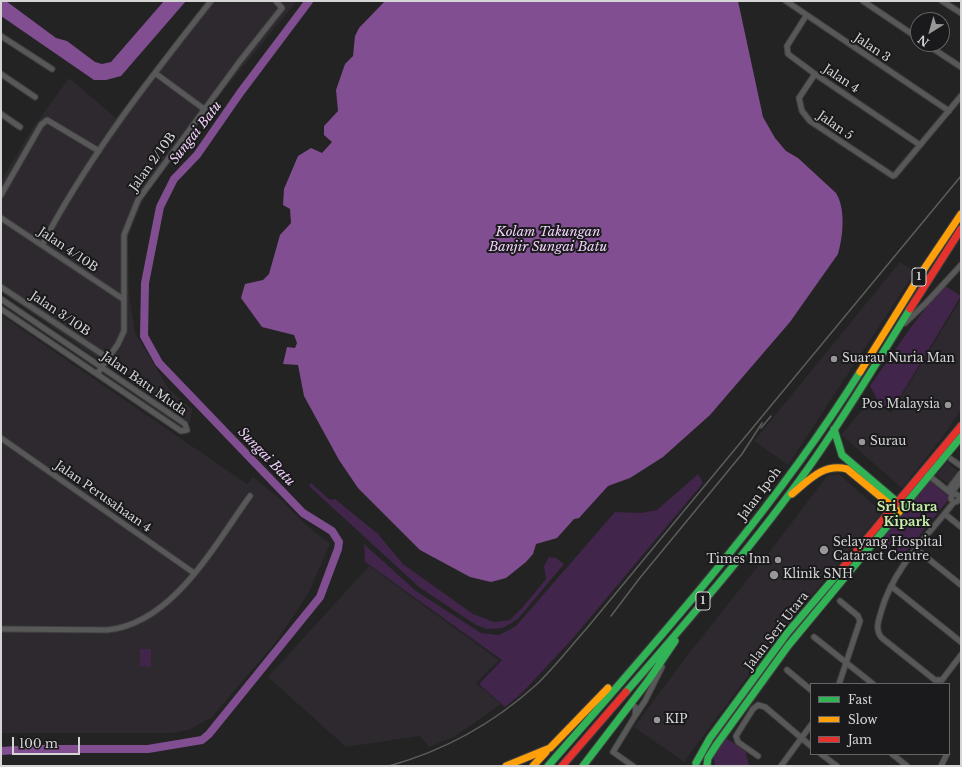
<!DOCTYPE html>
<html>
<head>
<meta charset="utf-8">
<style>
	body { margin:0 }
	#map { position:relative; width:962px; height:767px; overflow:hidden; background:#232323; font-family:"Libre Baskerville",serif }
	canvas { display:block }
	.frame { position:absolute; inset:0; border:2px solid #d6d5d6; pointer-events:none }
	.legend { position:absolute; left:810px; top:683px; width:140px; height:72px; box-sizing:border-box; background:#1a191b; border:1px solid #656466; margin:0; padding:5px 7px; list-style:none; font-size:12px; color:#d6d5d6 }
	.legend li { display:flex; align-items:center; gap:8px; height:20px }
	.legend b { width:20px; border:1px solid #656466 }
	.north { position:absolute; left:910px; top:12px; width:40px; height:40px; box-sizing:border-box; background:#1a191b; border:1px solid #656466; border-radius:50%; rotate:217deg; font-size:11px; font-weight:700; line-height:16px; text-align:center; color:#d6d5d6 }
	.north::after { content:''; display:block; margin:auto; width:14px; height:18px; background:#979797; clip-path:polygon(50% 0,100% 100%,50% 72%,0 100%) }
	.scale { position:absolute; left:12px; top:737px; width:68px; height:18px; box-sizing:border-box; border:2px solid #d6d5d6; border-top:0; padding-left:5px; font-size:12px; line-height:14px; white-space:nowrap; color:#d6d5d6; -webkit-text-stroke:3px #1a191b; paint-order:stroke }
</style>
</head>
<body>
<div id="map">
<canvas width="962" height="767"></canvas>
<div class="frame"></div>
<ul class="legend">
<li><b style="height:5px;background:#30b455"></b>Fast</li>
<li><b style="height:5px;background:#ff9f0a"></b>Slow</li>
<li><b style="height:5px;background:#e5322d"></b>Jam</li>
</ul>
<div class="north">N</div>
<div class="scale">100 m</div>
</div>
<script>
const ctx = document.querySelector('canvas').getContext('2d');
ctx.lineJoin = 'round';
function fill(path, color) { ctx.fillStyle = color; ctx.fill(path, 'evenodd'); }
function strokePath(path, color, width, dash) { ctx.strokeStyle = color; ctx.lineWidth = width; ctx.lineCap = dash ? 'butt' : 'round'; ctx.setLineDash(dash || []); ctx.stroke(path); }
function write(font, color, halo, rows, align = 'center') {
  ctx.font = font + ' "Libre Baskerville",serif'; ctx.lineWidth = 4; ctx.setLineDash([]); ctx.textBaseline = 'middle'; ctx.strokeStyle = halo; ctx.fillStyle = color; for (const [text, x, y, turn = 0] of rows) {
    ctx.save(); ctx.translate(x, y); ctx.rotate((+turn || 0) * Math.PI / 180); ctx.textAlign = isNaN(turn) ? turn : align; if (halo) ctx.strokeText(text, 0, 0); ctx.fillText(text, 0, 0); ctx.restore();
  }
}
const built = new Path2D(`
	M206,1H297L218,97L144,198L128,237L129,293L135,333L169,389L192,409L190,423L1,292V181L32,129L69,78L116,118Z
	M900,262L915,272L788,465L754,441Z
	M961,299V410L942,438L902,488L841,435L872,398L891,413Z
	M1,315L247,484L253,477L280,499L305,524L330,544L308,594L276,642L211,718L188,730L173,733H1Z
	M947,462L959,472L949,485L936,475Z
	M839,474L882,512L779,634L684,762L634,727L690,652L774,546L827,476Z
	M369,566L499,660L476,683L501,704L454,737L429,747L420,736L346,747L268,677Z`);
const green = new Path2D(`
	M944,285L961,296L898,400L891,408C879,408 875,394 870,386L911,327Z
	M698,474L703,483L574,637L522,693L505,707L479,684L502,660L365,562L364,544L416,591L481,633L499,635L516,626L615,512L641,513L657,510Z
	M928,479L950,498L900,559L878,541Z
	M311,483L330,500L335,499L378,534L403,564L473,614L494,622L510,620L522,608L546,579L544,566L549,557L556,558L564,564L518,619L503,628L487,629L476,625L419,587L309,486Z
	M140,649H151V667L140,666Z
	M725,737L746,752L749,766L715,765L713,753Z`);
const water = new Path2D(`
	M1,1H6L56,38L67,41L95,62L102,64L111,62L164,1H186L121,76L106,80H94L1,16Z
	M385,1H738L763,117L775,138L786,151L798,158L836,193C846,209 843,237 838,254L790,322L710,415L663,457L630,478L608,486L579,518L574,519L557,538L536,544L533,554L526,562L506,578L491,582L470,577L420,550L358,488L339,460L304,396L298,365L283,364L287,347L295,348L297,343L294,335L262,327L241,298L245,284L263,280L269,274L280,235L291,223L290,209L283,205L284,189L298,156L311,148L322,153L332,142L324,135V126L338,111L336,90L345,64L353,56L355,36L359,28Z`);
const river = new Path2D(`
	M1,751L33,749H148L202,740L209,734L320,597L338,549L339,542L332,531L303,513L159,363L144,336L145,283L160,207L174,179L197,155L240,93L309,1`);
const street = new Path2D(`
	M786,1L949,111
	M863,1L918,38
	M942,1L961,13
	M806,16L787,46L788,54L815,74L920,145
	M1,36L52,69
	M926,44L961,67
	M155,73L204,109
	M1,74L35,97
	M815,74L799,98L802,111L810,121L893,176L895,175L961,96
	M1,114L20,127
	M1,195L41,125L47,120L99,151
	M1,218L123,299
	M42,245C88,157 150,78 211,1
	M1,287L108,358
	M1,299L185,424L187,430L181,431L1,309
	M905,323L926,303L961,265
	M97,374L118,344L124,331V235L138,200L240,61L282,8L276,1
	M1,438L194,573
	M951,459L961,466
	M927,474L953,495
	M948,490L961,473
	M951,493L961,481
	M951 498a4 4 0 1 1 8 0a4 4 0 1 1-8 0Z
	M954,502C927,537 893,568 881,612C878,622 875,630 882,638L935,680H942L961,655
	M945,514L961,527
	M916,549L961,585
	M891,586L961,642
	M1,629L107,630C173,624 215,544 250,496
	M814,637L873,684
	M787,670L811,690
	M839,684L860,621L858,616L840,601
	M629,705H633L636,708L635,716L645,701L662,667
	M821,754L837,766
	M892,754L907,766
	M758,756L738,742L736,736L753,709L758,705L765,707L811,746
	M633,766L613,752L635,716
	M781,766L811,725
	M941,766L947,754`);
const fast = new Path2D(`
	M834,429L842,455L903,507
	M626,692C689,619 753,546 809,467C845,416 877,362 910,309
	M696,763L710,738L788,632L840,571
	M707,765L708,758L717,744L788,646L961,437
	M548,766C658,640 771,514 860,372
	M583,766L648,681L675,641`);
const slow = new Path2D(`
	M860,372L924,269L961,214
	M792,494C809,480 823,463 847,469L899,512
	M506,766L550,748L608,688
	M533,766L546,752`);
const jam = new Path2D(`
	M910,309L961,229
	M840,571L961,426
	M562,766L626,692`);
const rail = new Path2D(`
	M761,428L771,416
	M611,616L639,579L742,454L762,423
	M389,766C443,751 494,723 536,685C554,668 570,647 587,628L961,176`);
const markers = [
	[834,359,4,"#979797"],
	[948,405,4,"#979797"],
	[862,442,4,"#979797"],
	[824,550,5,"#979797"],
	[778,560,4,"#979797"],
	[774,575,5,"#979797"],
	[657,720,4,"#979797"]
];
const shields = [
	[919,277,14],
	[703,601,14]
];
const shieldNames = [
	["1",919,277],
	["1",703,601]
];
const streetNames = [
	["Jalan 3",872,48,34],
	["Jalan 4",841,79,34],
	["Jalan 5",835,126,35],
	["Jalan 2/10B",153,162,-54],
	["Jalan 4/10B",68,250,34],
	["Jalan 3/10B",60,314,34],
	["Jalan Batu Muda",144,384,35],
	["Jalan Ipoh",760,494,-53],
	["Jalan Perusahaan 4",103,497,35],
	["Jalan Seri Utara",777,631,-52]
];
const poiNames = [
	["Suarau Nuria Man",842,359],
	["Pos Malaysia",940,405,"right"],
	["Surau",870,442],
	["Selayang Hospital",833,543],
	["Cataract Centre",833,557],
	["Times Inn",770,560,"right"],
	["Klinik SNH",783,575],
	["KIP",665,720]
];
const waterNames = [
	["Sungai Batu",196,133,-52],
	["Kolam Takungan",548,232],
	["Banjir Sungai Batu",548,247],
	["Sungai Batu",266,457,46]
];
const neighbourhoodNames = [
	["Sri Utara",907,507],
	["Kipark",907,522]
];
fill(built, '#2d292f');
fill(green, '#41254a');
fill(water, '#814e91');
strokePath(river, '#814e91', 8);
strokePath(street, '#404040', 7);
strokePath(fast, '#404040', 9);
strokePath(slow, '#404040', 9);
strokePath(jam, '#404040', 9);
strokePath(street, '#585858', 5);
strokePath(fast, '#30b455', 7);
strokePath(slow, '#ff9f0a', 7);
strokePath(jam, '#e5322d', 7);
strokePath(rail, '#5d5d5d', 1.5);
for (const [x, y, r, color] of markers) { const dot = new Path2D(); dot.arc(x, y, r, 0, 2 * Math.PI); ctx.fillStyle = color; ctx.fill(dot); strokePath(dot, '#1a191b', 1.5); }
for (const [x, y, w] of shields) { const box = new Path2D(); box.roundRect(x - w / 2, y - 9, w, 18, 3); ctx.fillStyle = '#1a191b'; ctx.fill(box); strokePath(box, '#d6d5d6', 1); }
write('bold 11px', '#d6d5d6', null, shieldNames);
write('12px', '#d6d5d6', '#1a191b', streetNames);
write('12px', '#d6d5d6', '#1a191b', poiNames, 'left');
write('italic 13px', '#efd1f9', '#1a191b', waterNames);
write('bold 13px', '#c9f0ab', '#1a191b', neighbourhoodNames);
</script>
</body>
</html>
